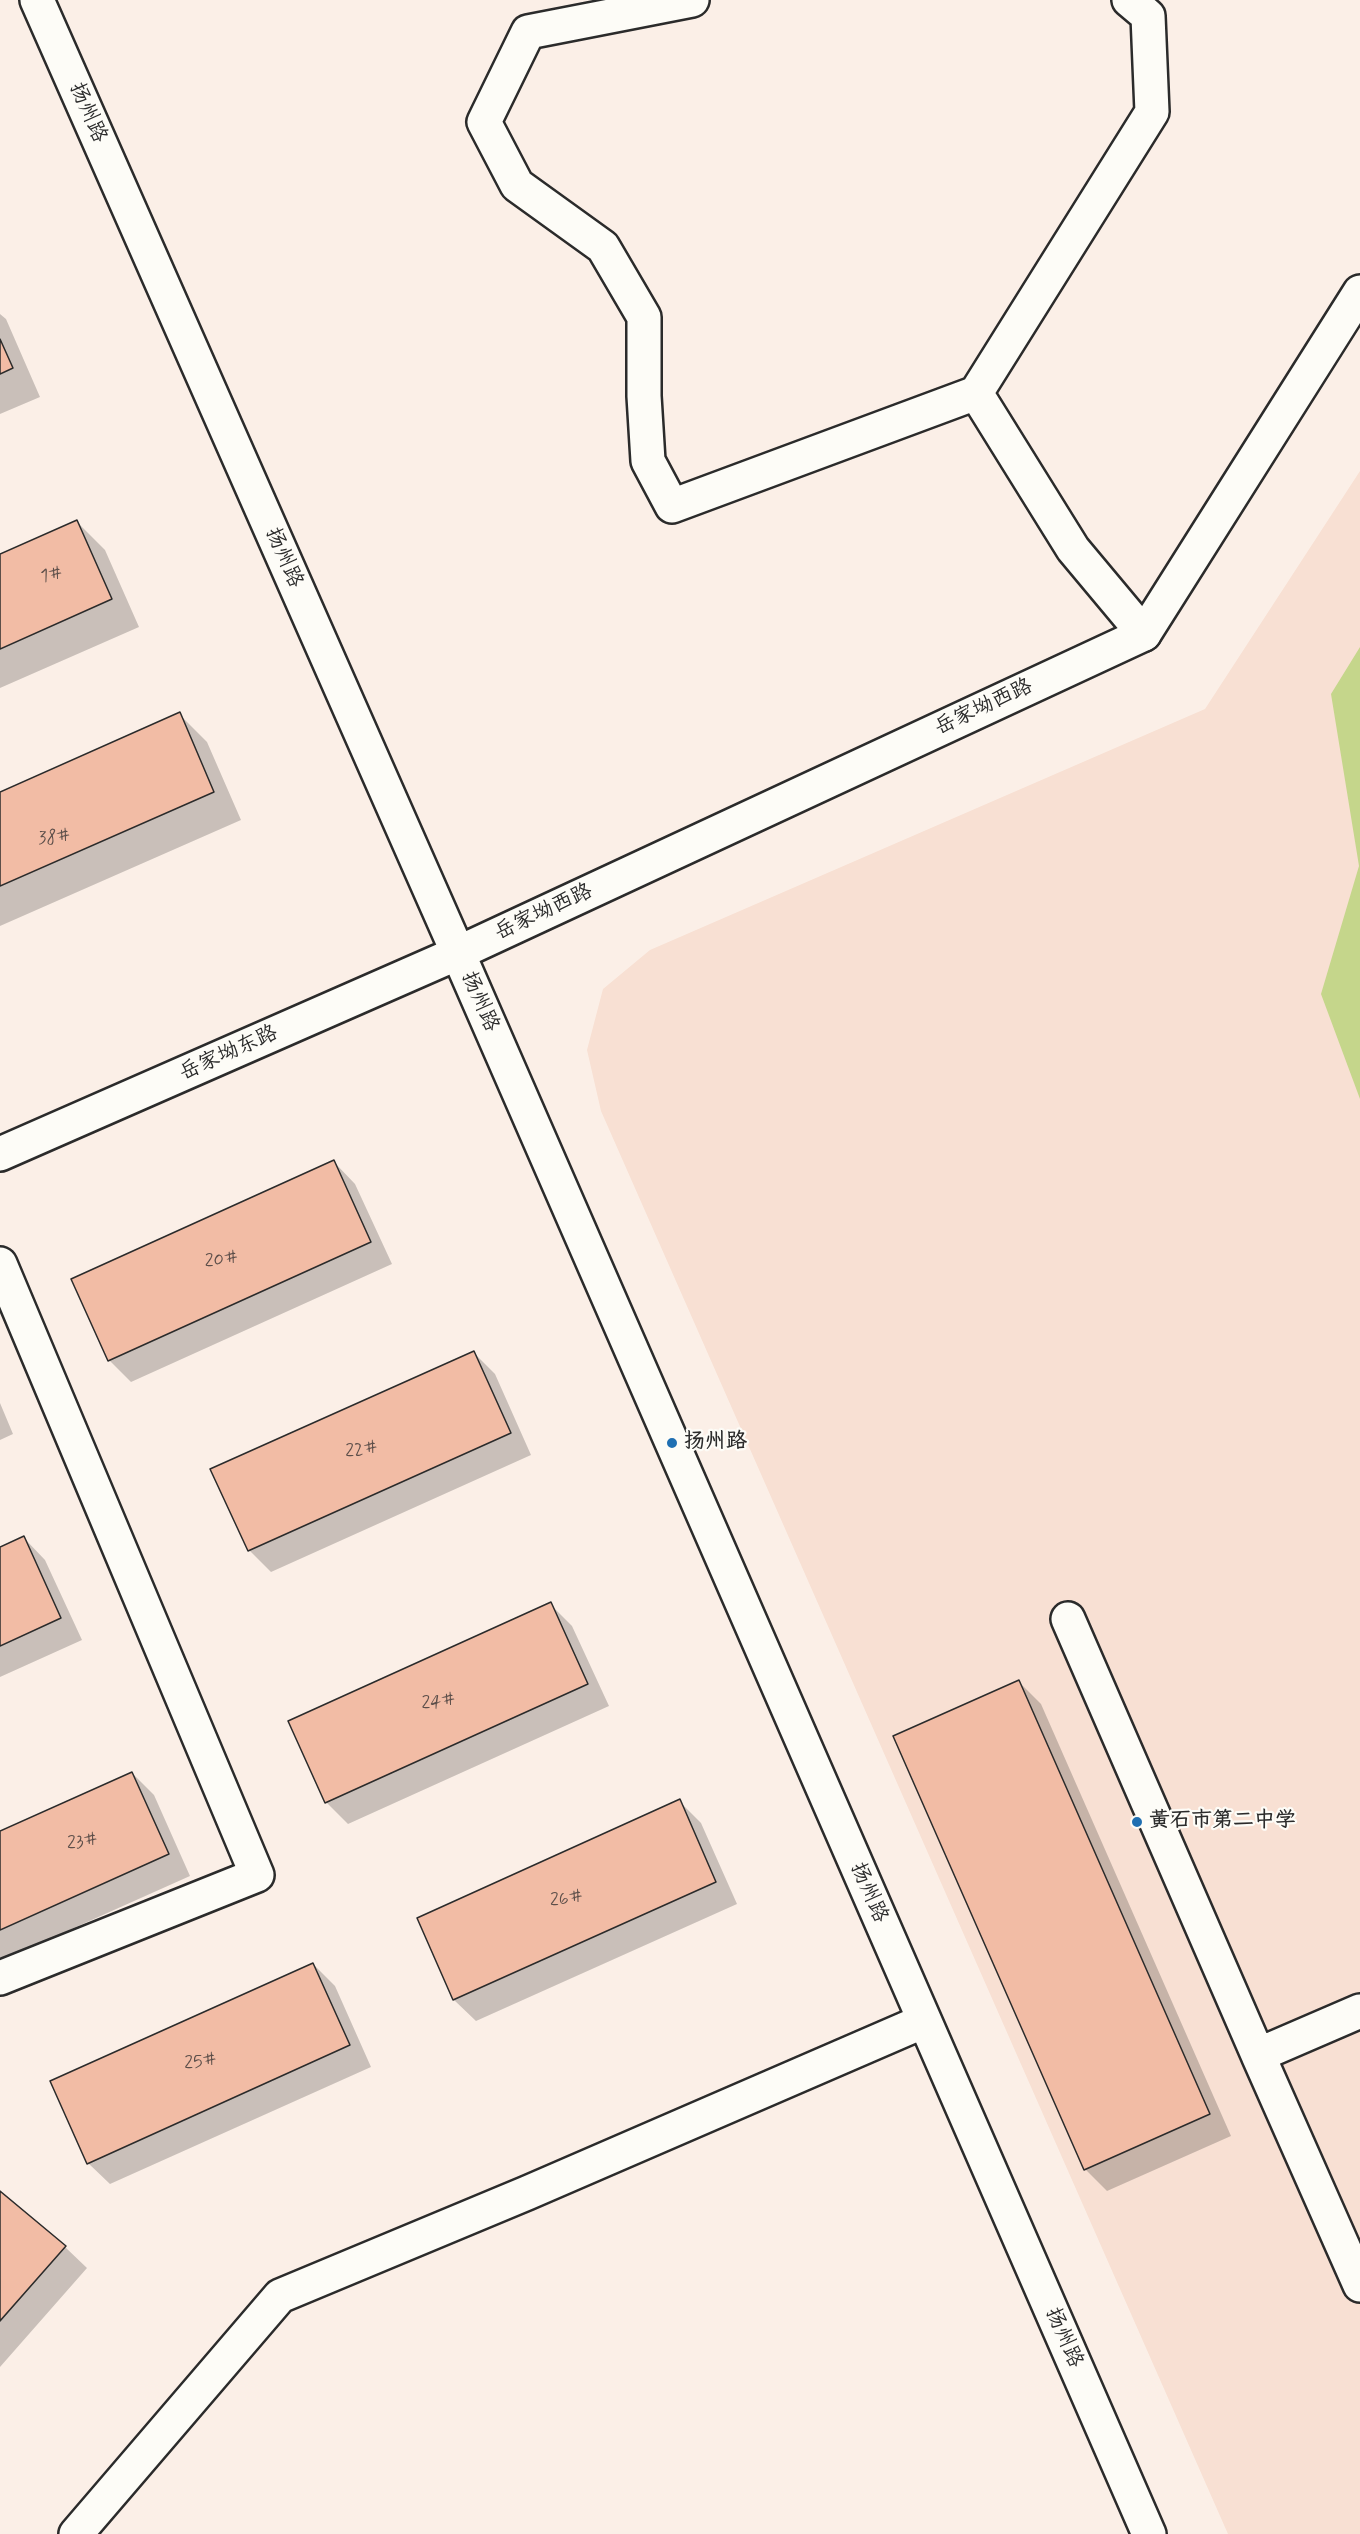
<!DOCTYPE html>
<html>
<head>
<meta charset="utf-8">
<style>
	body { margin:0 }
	canvas { display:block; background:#fbefe7 }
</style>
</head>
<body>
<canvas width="1360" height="2534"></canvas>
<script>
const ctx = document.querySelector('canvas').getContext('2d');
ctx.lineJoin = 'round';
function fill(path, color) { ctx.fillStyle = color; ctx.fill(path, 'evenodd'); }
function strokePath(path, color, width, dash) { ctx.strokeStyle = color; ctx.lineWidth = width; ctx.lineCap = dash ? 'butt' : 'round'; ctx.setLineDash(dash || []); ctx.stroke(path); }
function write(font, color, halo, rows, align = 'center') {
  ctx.font = font + ' Mynerve,"LXGW WenKai TC",sans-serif'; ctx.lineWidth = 4.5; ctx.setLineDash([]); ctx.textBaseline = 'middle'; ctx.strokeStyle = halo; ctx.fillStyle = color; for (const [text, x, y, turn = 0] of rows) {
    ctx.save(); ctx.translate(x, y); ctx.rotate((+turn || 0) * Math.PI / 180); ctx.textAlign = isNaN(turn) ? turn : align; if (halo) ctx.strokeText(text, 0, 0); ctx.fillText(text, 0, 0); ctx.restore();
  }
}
const built = new Path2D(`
	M1360,471V2534H1228L601,1111L587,1050L603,989L650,950L1205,709Z`);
const green = new Path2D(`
	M1360,647V1099L1321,994L1359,866L1331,694Z`);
const shadow = new Path2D(`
	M0,314L6,319L40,397L0,414Z
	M77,522L105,550L139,627L0,688V556Z
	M179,714L207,742L241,820L0,926V793Z
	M334,1162L355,1184L392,1264L131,1382L109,1360Z
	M473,1352L495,1374L531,1455L271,1572L249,1550Z
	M0,1403L13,1434L0,1440Z
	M24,1538L45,1560L82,1640L0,1677V1549Z
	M550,1604L572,1626L609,1706L348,1824L326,1802Z
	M1019,1682L1041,1704L1231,2136L1107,2191L1085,2169Z
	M132,1773L154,1795L190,1876L0,1961V1833Z
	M679,1801L701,1823L737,1904L476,2021L454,2000L419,1919Z
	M313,1964L335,1986L371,2067L110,2184L88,2163Z
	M0,2193L65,2247L87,2268L0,2367Z`);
const building = new Path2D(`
	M0,339L13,368L0,374Z
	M77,520L112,599L0,649V554Z
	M180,712L214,792L0,886V792Z
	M334,1160L371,1242L108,1361L71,1279Z
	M474,1351L511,1433L248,1551L210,1469Z
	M24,1536L61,1618L0,1646V1547Z
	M551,1602L588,1684L325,1803L288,1721Z
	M1019,1680L1210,2114L1084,2170L893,1736Z
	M132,1772L169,1854L0,1930V1831Z
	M680,1799L716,1882L453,2000L417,1918Z
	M313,1963L350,2045L87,2164L50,2081Z
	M0,2191L66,2246L0,2321Z`);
const street = new Path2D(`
	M692,0L528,32L484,122L517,185L603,247L644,317V396L648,461L672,506L976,393L1152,112L1148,16L1129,0
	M976,393L1073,549L1144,634
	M0,1264L257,1875L0,1978
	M1068,1619L1258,2055
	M1360,2011L1258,2055L1360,2285
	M76,2534L280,2296L527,2193L924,2021`);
const secondary = new Path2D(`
	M37,0L458,953L1149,2534
	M0,1154L458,953L1144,634L1360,292`);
const markers = [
	[672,1443,6,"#1f6fb2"],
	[1137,1822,6,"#1f6fb2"]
];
const numberNames = [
	["1#",51,577],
	["38#",54,839],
	["20#",221,1261],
	["22#",361,1451],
	["24#",438,1703],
	["23#",82,1843],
	["26#",566,1900],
	["25#",200,2063]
];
const streetNames = [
	["扬州路",87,113,66],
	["扬州路",283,558,66],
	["岳家坳西路",984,708,-25],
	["岳家坳西路",544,913,-25],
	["扬州路",479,1002,66],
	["岳家坳东路",229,1054,-24],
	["扬州路",868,1893,66],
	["扬州路",1063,2338,66]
];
const poiNames = [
	["扬州路",684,1443],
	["黄石市第二中学",1149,1822]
];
fill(built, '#f8e0d3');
fill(green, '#c5d68b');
fill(shadow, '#0003');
fill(building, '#f2bca5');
strokePath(building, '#2b2b2b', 1.5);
strokePath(street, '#2b2b2b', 38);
strokePath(secondary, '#2b2b2b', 38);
strokePath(street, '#fdfcf7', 33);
strokePath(secondary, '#fdfcf7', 33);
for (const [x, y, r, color] of markers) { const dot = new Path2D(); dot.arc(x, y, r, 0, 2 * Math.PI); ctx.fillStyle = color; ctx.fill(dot); strokePath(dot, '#fdfcf7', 2); }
write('18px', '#5d4f4a', null, numberNames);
write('21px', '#2b2b2b', '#fdfcf7', streetNames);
write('bold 21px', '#2b2b2b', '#fdfcf7', poiNames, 'left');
</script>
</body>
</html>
